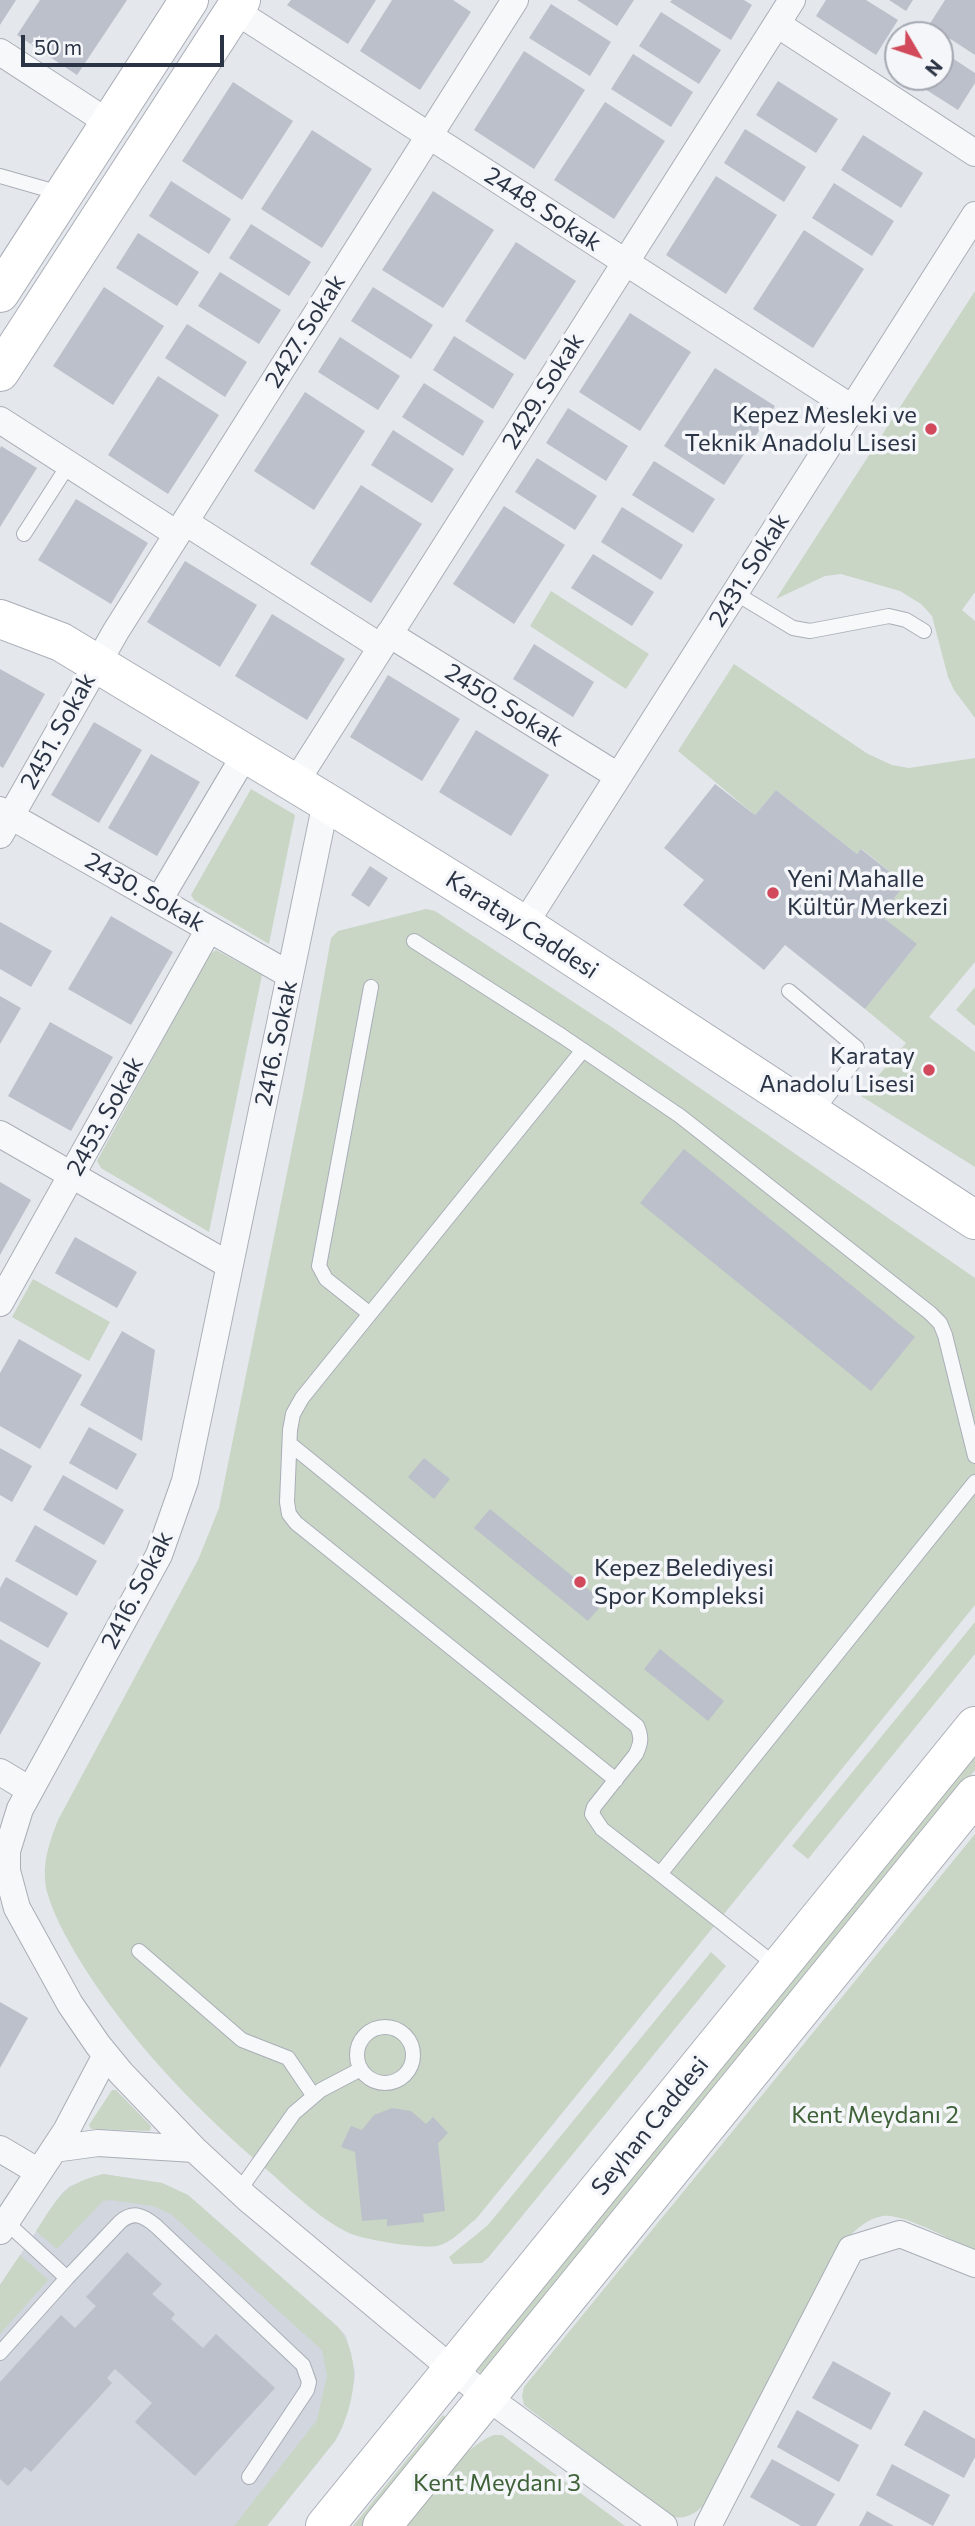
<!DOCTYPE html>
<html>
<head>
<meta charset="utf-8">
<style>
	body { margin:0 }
	#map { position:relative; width:975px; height:2526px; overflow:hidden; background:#e4e7ec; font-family:Commissioner,sans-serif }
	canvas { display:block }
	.north { position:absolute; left:884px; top:21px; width:70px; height:70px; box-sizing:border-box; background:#f4f6f9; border:2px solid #a4a8b1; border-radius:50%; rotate:129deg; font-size:19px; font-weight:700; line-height:28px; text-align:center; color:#2b3445 }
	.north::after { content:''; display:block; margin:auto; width:24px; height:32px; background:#d1495b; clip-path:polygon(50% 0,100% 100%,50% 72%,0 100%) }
	.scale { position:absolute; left:21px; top:35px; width:203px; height:32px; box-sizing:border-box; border:4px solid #2b3445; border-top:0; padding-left:9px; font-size:21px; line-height:24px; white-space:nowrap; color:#2b3445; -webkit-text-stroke:5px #f4f6f9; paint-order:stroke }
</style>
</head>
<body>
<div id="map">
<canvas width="975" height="2526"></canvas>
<div class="north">N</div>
<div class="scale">50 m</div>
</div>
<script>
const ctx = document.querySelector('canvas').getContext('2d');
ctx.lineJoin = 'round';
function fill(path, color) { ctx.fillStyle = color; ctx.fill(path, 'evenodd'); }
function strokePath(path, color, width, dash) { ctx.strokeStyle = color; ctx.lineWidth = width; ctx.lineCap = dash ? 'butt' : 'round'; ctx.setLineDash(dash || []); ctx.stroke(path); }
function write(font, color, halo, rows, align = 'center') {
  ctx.font = font + ' Commissioner,sans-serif'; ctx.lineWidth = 7; ctx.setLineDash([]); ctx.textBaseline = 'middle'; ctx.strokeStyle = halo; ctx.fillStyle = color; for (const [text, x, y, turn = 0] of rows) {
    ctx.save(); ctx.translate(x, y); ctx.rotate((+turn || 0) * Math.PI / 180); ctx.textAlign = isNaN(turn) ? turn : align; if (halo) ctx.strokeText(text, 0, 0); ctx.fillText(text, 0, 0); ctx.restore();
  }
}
const built = new Path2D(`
	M103,2174L162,2183L188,2195L338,2327L346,2336L355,2372L354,2383L342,2428L335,2441L267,2526H0V2285L62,2193L70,2186Z`);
const green = new Path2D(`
	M975,291V592L962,610L975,621V718L954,690L948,677L932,616L921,604L900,591L841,574L825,576L776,599Z
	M551,591L649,654L626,689L530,626Z
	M734,664L868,754L892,765L909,768L975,758V962L929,1017L975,1052V1167L861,1096L906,1043L865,1009L916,945L881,916L905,884L862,849L857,854L776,790L755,815L678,751Z
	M251,789L295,815L269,944L194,900L191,895Z
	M426,909L435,911L613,1028L975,1278V1605L476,2219C464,2228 452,2243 437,2246C422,2249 364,2240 349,2233C323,2221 294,2194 273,2175C202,2115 138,2050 87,1972C72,1948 55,1920 47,1892C41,1866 49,1843 58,1820L198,1560L219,1508L303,1094L331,938L338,931Z
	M216,950L262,975L209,1232L101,1168L97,1161L209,955Z
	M975,987V1026L956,1010Z
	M33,1279L110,1322L89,1361L12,1317Z
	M975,1622V1654L808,1859L792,1846Z
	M975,1756V1770L484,2375L477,2370Z
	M975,1834V2251C954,2242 904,2213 883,2216C868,2218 857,2229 846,2239L703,2506C692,2516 683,2520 669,2516L524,2405L522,2396L524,2387Z
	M711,1952L726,1966L488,2258L482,2263L453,2264L449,2257L488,2225Z
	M112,2090H116L151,2126L150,2131L91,2129L89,2125Z
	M103,2174L162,2183L188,2195L338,2327C364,2359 354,2409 335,2441L267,2526H234L317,2420L327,2376L322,2350L171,2214L153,2206L111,2200L103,2201L57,2249L36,2231C58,2198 62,2184 103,2174Z
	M20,2255L48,2280L0,2334V2285Z
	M443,2415L449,2420L364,2526H353Z
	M494,2435H502L625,2526H407C429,2499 462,2446 494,2435Z`);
const building = new Path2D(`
	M0,0H16L0,25Z
	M40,0H127L77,75L17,35Z
	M291,0H376L348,44L287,5Z
	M392,0H453L471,12L420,90L360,51Z
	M577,0H634L617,26Z
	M672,0H744L752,5L731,40L670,2Z
	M826,0H866L898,20L876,55L816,16Z
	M889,0H913L906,11Z
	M945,0H975V55L929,25Z
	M551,4L611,42L590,76L529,38Z
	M661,12L721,50L699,84L639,46Z
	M940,50L975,73V83L958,110L906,77H940Z
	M524,51L585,90L534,169L474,130Z
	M633,54L693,92L671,127L611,89Z
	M778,81L838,119L816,153L756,115Z
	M233,82L293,121L242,200L182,161Z
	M605,102L665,141L614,219L554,180Z
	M745,129L806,167L784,202L724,163Z
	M312,130L372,169L322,248L261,209Z
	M863,135L923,173L901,208L841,170Z
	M716,176L777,215L726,294L666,255Z
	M171,181L231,219L209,254L149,216Z
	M834,183L894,221L872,256L812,218Z
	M433,191L494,230L443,308L382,270Z
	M251,224L311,262L289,296L229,258Z
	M804,230L864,269L813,348L753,309Z
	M138,233L199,272L177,306L116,268Z
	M516,242L576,281L525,360L465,321Z
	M220,272L281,310L259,344L198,306Z
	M104,287L164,326L113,405L53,366Z
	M373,287L433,325L411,359L351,321Z
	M630,313L691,352L640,431L579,392Z
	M187,324L247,362L225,397L165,358Z
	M454,336L514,374L493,409L433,370Z
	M340,337L400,376L378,410L318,372Z
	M715,368L775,406L724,485L664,446Z
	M158,376L219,415L168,494L108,455Z
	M424,383L484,421L463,456L402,417Z
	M305,392L365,431L314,510L254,471Z
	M568,408L628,446L606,481L546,443Z
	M393,430L454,469L432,503L371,465Z
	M1,446L37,468L0,527V449Z
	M537,458L597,496L575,530L515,492Z
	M654,461L715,499L693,533L632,495Z
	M361,485L422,524L371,603L310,564Z
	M76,499L148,543L111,604L38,560Z
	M504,506L565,545L514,624L453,584Z
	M622,507L683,545L661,580L601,542Z
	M593,554L654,592L632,626L571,588Z
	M185,561L257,605L220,667L147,622Z
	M272,614L345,659L307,720L235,676Z
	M534,644L594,682L573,717L513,679Z
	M0,669L45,694L3,768L0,766Z
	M388,675L460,719L422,781L350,737Z
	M94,722L142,750L99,823L51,795Z
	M476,730L549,775L511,836L439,792Z
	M151,754L200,782L157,856L108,828Z
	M715,784L755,815L776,790L857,854L861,849L905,884L881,916L917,944L865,1009L785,945L764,970L683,905L704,880L664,848Z
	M370,866L388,878L369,907L351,895Z
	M111,916L173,952L131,1025L68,989Z
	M0,922L52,951L31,987L0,969Z
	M0,996L21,1008L0,1044Z
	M50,1022L113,1057L71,1131L8,1096Z
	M684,1149L915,1337L871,1391L640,1203Z
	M0,1182L31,1200L0,1255Z
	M75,1237L137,1272L117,1308L55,1273Z
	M122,1331L155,1350L142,1441L80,1405Z
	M19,1339L82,1375L40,1449L0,1426V1373Z
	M89,1427L137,1454L117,1490L69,1463Z
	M0,1448L32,1466L12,1502L0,1495Z
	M424,1458L450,1479L434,1499L408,1477Z
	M63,1475L124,1510L104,1545L43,1510Z
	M490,1509L604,1602L588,1621L474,1528Z
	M35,1525L97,1561L77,1596L15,1561Z
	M6,1577L68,1613L48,1648L0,1621V1588Z
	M0,1639L41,1663L0,1735Z
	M660,1649L724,1701L708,1721L644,1669Z
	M0,2002L28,2018L0,2068Z
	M392,2108L411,2111L426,2124L433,2117L448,2133L438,2143L445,2211L423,2214L424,2222L387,2226V2219L362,2221L355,2152L341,2147L351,2126L362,2130L374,2115Z
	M127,2252L162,2284L152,2294L175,2314L171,2319L203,2348L216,2334L275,2388L195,2476L135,2422L152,2403L115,2369L107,2378L112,2383L31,2472L25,2467L8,2486L0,2479V2382L61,2315L75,2328L96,2306L86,2297Z
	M833,2361L891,2393L871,2430L812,2398Z
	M797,2410L859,2445L839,2482L777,2447Z
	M924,2410L975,2439V2457L964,2478L904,2445Z
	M772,2459L835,2494L816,2526H801L750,2497Z
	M892,2464L950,2495L933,2526L876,2495Z
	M867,2511L894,2526H859Z`);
const lane = new Path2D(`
	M0,176L63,194
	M24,534L69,464
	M735,593L793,628L810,631L889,616L906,620L924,631
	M414,941L562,1036L680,1116L930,1313L940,1323L945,1335L975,1456
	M789,991L857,1048V1058L814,1114
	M583,1050L302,1398L293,1414L290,1430L287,1502L289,1514L296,1523L616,1780
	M370,1314L326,1279L319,1266L371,987
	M290,1444L637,1726C642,1737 641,1743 636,1754L594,1807L592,1814L602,1829L660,1874
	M139,1951L242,2040L288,2058L313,2095
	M778,1967L660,1874L975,1482
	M357 2055a28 28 0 1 1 56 0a28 28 0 1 1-56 0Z
	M239,2191L294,2113L321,2090L361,2069
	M67,2278L120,2222C134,2210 144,2216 156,2226L303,2365L309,2382L307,2390L249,2477
	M0,2353L67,2278L6,2222`);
const street = new Path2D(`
	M234,10L852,408
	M777,24L975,153
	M0,52L109,123
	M0,420L177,534
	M185,522L381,647
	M389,634L618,776
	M295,783L792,0
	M326,802L185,1481L159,1555L20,1809L7,1851V1871L17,1908L70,2004L98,2045L121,2073L194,2149L248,2199L452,2369L487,2397L664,2526
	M0,810L290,975
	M0,835L116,631L515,0
	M159,900L246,753
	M524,925L975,215
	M0,1134L229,1265
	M0,1303L209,929
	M0,1772L30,1790
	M0,2149L39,2172
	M54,2149L98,2143L194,2149
	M0,2231L66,2131L106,2055
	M708,2526L851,2249L900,2234L975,2264`);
const secondary = new Path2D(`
	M0,293L189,0
	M0,372L241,0
	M0,619L61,642L326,802L524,925L975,1220
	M325,2526L975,1726
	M382,2526L975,1795`);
const markers = [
	[931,429,7,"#d1495b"],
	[773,893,7,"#d1495b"],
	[929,1070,7,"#d1495b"],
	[580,1582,7,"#d1495b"]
];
const streetNames = [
	["2448. Sokak",543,209,33],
	["2427. Sokak",305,331,-58],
	["2429. Sokak",543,391,-58],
	["2431. Sokak",749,570,-58],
	["2450. Sokak",504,705,32],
	["2451. Sokak",58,731,-61],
	["2430. Sokak",145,892,30],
	["Karatay Caddesi",522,925,33],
	["2416. Sokak",276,1043,-78],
	["2453. Sokak",105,1116,-61],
	["2416. Sokak",137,1590,-63],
	["Seyhan Caddesi",650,2126,-51]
];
const poiNames = [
	["Kepez Mesleki ve",917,415],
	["Teknik Anadolu Lisesi",917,443],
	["Yeni Mahalle",787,879,"left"],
	["Kültür Merkezi",787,907,"left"],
	["Karatay",915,1056],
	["Anadolu Lisesi",915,1084],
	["Kepez Belediyesi",594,1568,"left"],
	["Spor Kompleksi",594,1596,"left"]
];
const parkNames = [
	["Kent Meydanı 2",875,2115],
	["Kent Meydanı 3",497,2483]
];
fill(built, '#d2d6de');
fill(green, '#c9d6c5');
fill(building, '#bbc0ca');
strokePath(lane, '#a9aeb7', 16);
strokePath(street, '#a9aeb7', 28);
strokePath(secondary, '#a9aeb7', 40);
strokePath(lane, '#f7f8fa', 14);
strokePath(street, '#f7f8fa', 26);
strokePath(secondary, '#fff', 38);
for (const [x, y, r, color] of markers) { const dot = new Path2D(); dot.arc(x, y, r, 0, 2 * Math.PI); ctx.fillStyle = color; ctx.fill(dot); strokePath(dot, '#f4f6f9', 2.5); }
write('24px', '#2b3445', '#f4f6f9', streetNames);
write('24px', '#2b3445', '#f4f6f9', poiNames, 'right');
write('24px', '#3f6138', '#f4f6f9', parkNames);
</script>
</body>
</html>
